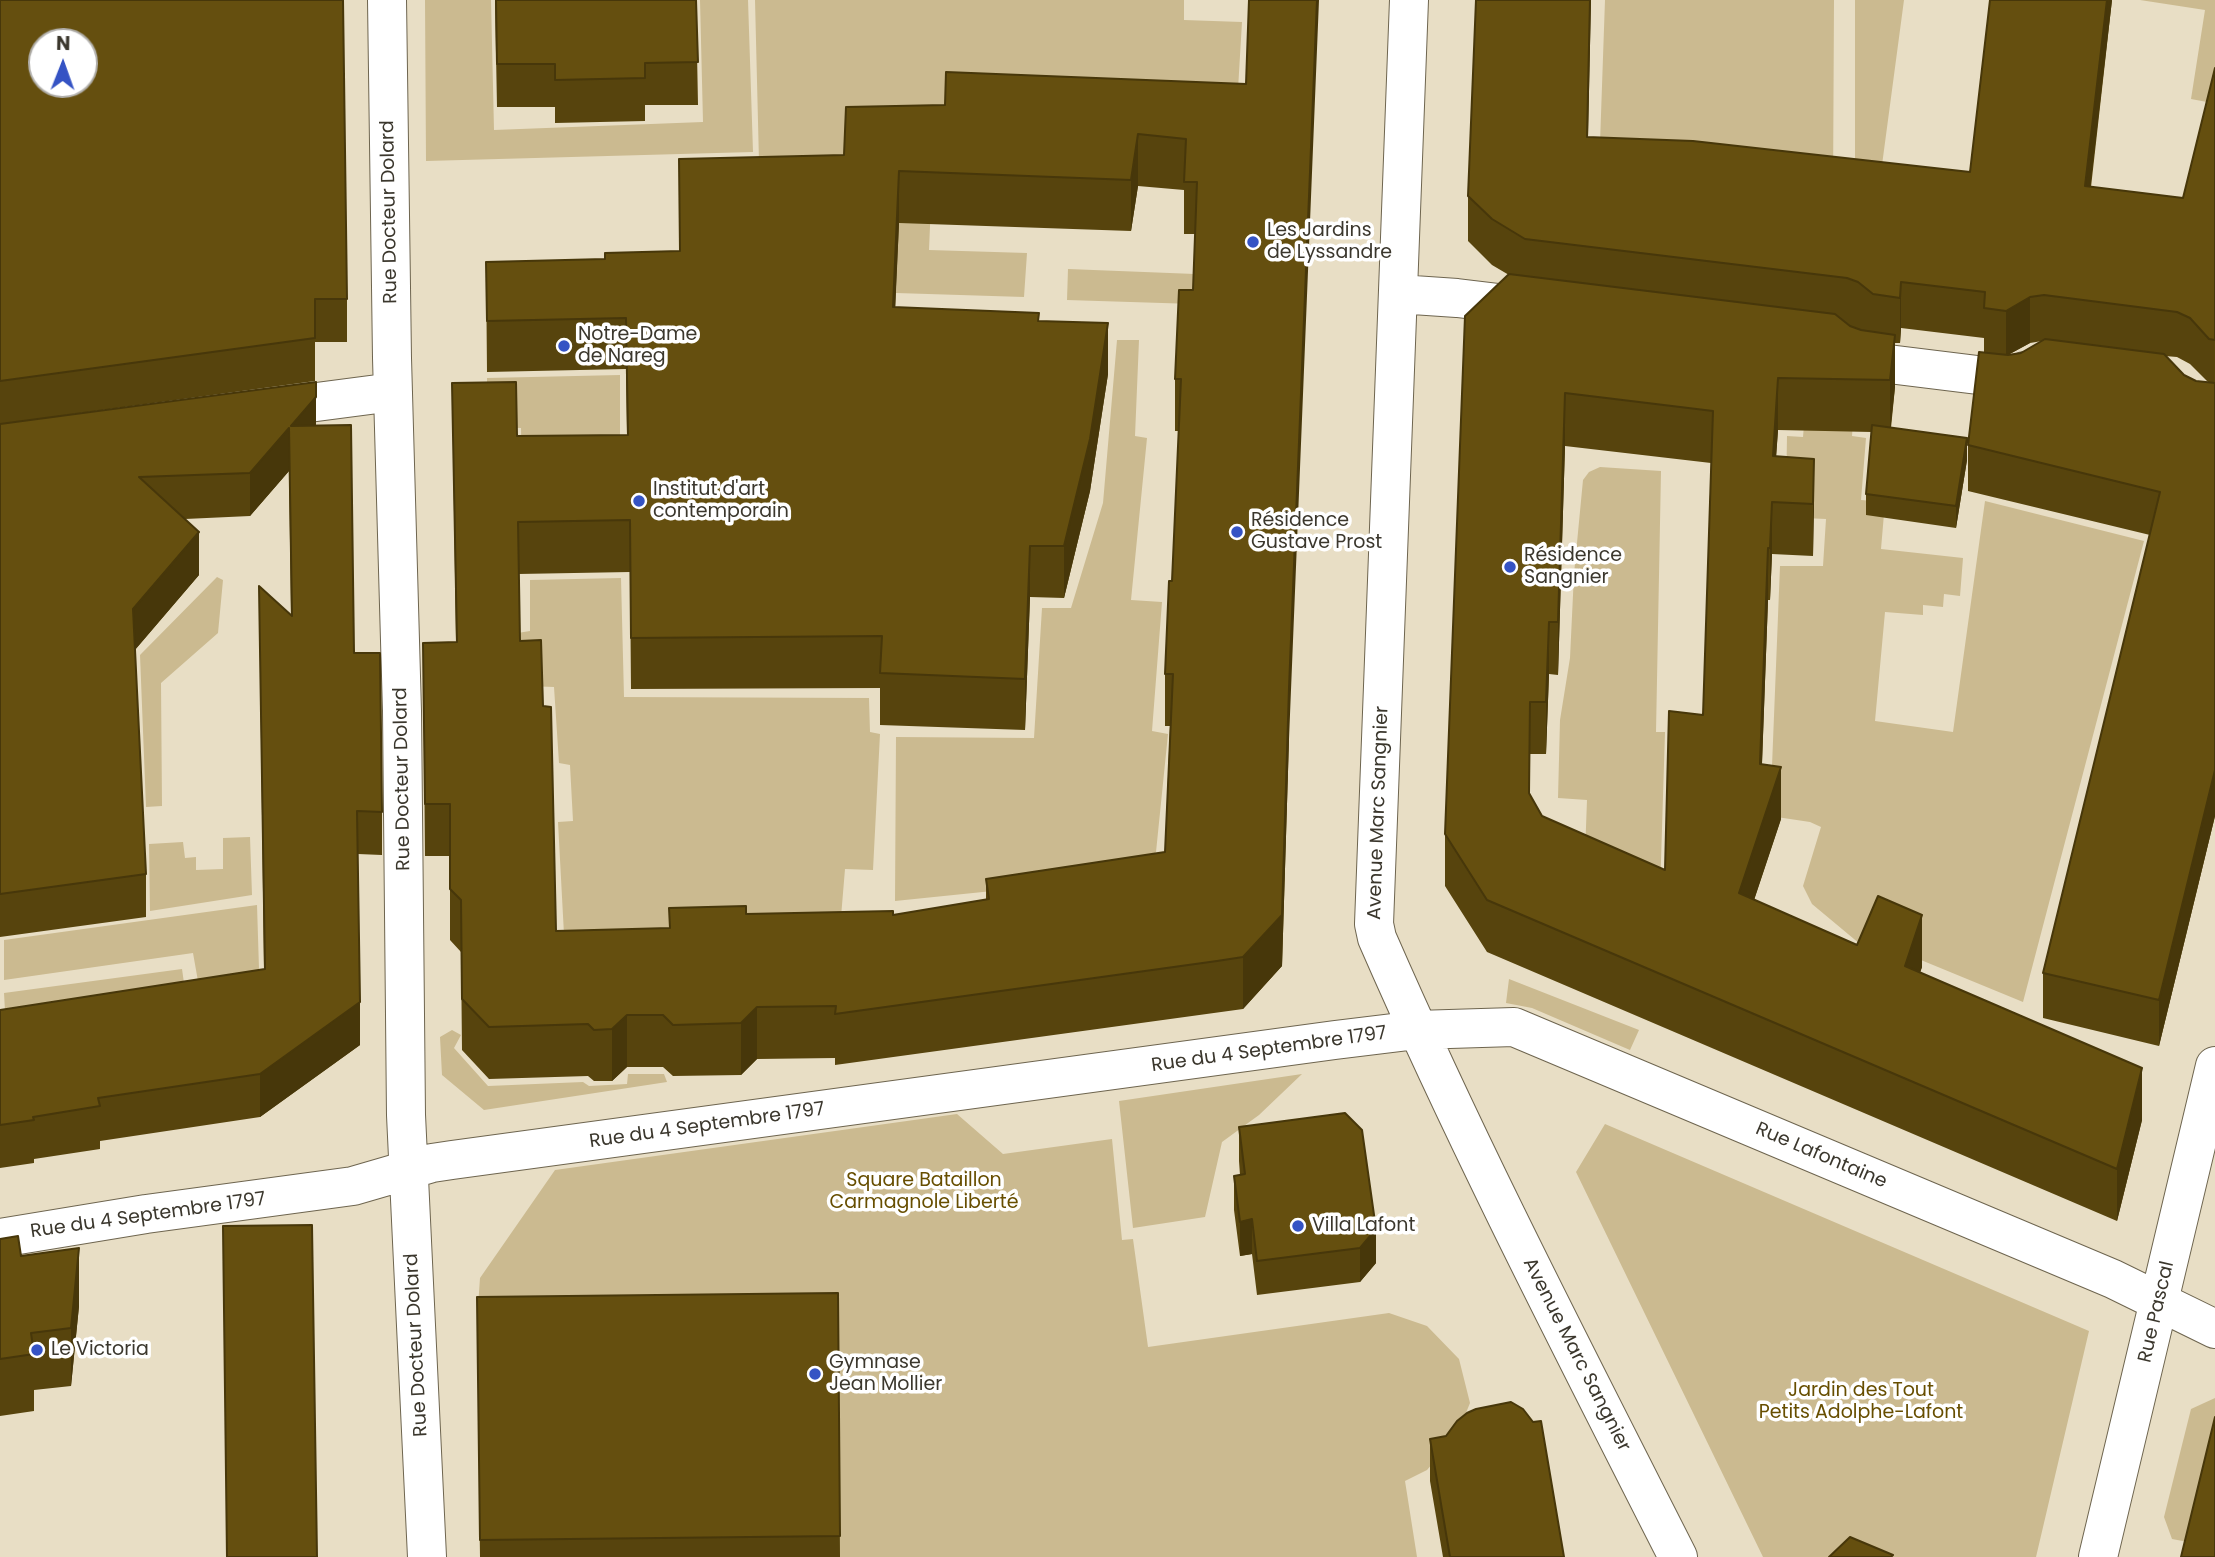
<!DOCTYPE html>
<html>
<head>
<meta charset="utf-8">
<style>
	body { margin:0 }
	#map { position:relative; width:2215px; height:1557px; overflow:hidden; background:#e8dec5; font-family:Poppins,sans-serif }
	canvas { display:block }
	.north { position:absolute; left:28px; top:28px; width:70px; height:70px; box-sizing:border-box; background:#fff; border:2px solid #b1afab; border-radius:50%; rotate:1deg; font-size:19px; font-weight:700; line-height:28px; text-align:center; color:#3b372d }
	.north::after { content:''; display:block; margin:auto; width:24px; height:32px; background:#3553c4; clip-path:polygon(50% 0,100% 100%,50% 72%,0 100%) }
</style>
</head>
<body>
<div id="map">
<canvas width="2215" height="1557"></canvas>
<div class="north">N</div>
</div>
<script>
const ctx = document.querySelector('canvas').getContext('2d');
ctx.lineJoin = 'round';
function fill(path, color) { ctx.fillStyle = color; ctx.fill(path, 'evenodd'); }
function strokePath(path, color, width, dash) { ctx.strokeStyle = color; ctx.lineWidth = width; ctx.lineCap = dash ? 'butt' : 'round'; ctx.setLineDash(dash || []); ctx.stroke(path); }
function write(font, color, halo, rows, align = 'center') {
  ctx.font = font + ' Poppins,sans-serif'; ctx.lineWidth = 7; ctx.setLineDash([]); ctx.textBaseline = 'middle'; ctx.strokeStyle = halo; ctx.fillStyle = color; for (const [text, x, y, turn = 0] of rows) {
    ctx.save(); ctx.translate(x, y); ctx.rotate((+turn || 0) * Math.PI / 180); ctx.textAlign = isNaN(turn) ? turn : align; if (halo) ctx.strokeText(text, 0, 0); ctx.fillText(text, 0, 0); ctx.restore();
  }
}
const green = new Path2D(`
	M425,0H491L494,130L703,122L700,0H748L753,152L426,161Z
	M755,0H1184V20L1242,22L1236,123L933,155L929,250L1027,253L1024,297L896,293L901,158L759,162Z
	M1605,0H1834L1833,193L1599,172Z
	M1855,0H1904L1882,165L1855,162Z
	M2140,0H2215V74L2207,102L2191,99L2205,10Z
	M1068,269L1195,274L1194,304L1067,300Z
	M1117,340H1139L1135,436L1147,438L1131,600L1162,602L1152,731L1168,734L1156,852L1129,877L895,901L896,737L1034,738L1042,608H1071L1103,503Z
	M620,375V480L522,483L521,428L487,427V378Z
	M1856,380L1852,436L1866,438L1861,500L1885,502L1881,549L1963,558L1960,596L1944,594L1943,607L1923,605V615L1885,612L1875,721L1953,732L1985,501L2144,541L2023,1002L1882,944H1860L1812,904L1803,886L1821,827L1810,822L1770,816L1780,566H1823L1826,519L1804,518L1786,496L1787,436L1803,437L1807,389Z
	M1600,467L1661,471L1656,732H1665L1660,893L1584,881L1587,800L1558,798L1560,720L1570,658L1574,574L1583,480L1589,472Z
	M217,577L223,580L218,633L161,683L162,806L146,807L140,655Z
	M621,578L624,697L869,698L870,732L880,734L873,870L845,869L838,953L566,972L558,822L573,821L570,765L559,763L554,687L498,685L499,636L530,631V580Z
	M250,837L252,895L150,911L149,844L183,842L185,858L196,857V870L223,869V838Z
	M257,905L260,1001L204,1015L193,953L4,980V940Z
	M182,969L189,1018L7,1047L4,993Z
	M1509,979L1639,1030L1630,1050L1532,1008L1506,1003Z
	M452,1030L461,1035L454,1048L488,1086L583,1082L589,1086L627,1084L628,1074H664L667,1082L484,1110L442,1075L440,1037Z
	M1302,1074L1259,1115L1222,1142L1205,1217L1133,1228L1119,1101Z
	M957,1114L1003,1154L1112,1139L1122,1240L1133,1239L1148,1347L1389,1313L1427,1326L1459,1359L1470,1403L1457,1435L1427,1470L1405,1481L1417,1557H480L477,1321L480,1278L555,1170Z
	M1605,1124L2089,1331L2036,1557H1763L1576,1172Z
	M2215,1398V1445L2188,1542L2172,1539L2164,1517L2191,1409Z`);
const minor = new Path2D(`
	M387,0L392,358L402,711L406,1115L427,1557
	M1409,0L1374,924L1377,938C1469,1149 1574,1352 1678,1557
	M1398,294L1457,298L1532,307
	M1848,348L1864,361L2010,379L2025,371
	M263,409L393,392
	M0,1238L146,1214L353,1186L432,1163L452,1160L1335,1040L1417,1030L1514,1027L2113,1279L2215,1329
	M2098,1557C2138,1394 2175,1230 2215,1066`);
const wall = new Path2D(`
	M0,0L347,299V342H315V381L0,424Z
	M495,0H696L698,105H645V121L555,123V107H497Z
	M2112,0L2091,187L2183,198L2215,68V816L2159,1046L2043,1018V973L2150,535L1968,491V445L1984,352V338L1901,328L1900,343H1895V387L1891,428L1967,460L1956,528L1866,515V494L1872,432L1778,430L1776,456L1814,459L1813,556L1772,554L1770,600H1768L1762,764L1781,819L1754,900L1857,945L1922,967L1920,972L2142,1120L2117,1221L1487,952L1445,886V834L1509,275L1492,265L1468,241V196L1588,137L1970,172ZM2042,341L2021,353L2008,355L2030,343ZM2165,356L2177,357L2190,364L2208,382L2196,381L2184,375ZM1565,446L1711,463L1703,715L1665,870L1542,816L1530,795V754H1546L1549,674L1558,675Z
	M1246,84L1289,739L1282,966L1243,1009L835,1065V1058L757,1059L741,1075L673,1076L663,1067H627L612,1081H594L588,1076L489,1079L462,1050L461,952L450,940V856H425L423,643L456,642L452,383L517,436L627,435L626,369L487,372L486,262L605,259L679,251V159L844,155L945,105ZM1138,186L1184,190V234H1195L1193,290L1175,379V431H1179L1172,581L1165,674V726H1170L1165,852L986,879V900L893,915L746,914L669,928L556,931L543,706L520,641L518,574L630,572L631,689L880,688V725L1025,730L1030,597L1064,598L1090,491L1108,374L1039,321L895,308L899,223L1131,231Z
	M0,424L316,426L382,812V855L358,854L360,1045L260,1117L100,1141V1149L34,1159V1163L0,1168V1010L264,969L259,586L291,615L289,471L250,516L185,519L199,575L135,650L146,874V917L0,937Z
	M1239,1127L1376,1263L1360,1282L1257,1295L1252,1254L1240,1256L1234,1210V1176L1240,1175L1239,1161Z
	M223,1226L317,1557H227Z
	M0,1239L79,1306L71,1386L34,1390V1411L0,1416Z
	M838,1293L840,1557H480L477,1297Z
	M1430,1439L1564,1557H1443L1430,1481Z`);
const shadedWall = new Path2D(`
	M1317,0H1319L1289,739L1282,966L1243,1009V957L1289,688Z
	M1590,0H1591L1587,183V137Z
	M2107,0H2112L2085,232V186Z
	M1138,134V186L1131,231V180Z
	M899,171V223L893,359V307Z
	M1901,282V328L1900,343V298Z
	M2030,297V343L2006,356V311Z
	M1108,323V374L1090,491L1064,598V546Z
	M1895,335V387L1890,432V380Z
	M1778,378V430L1773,502V456Z
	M1565,393V446L1558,675V622Z
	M316,397V440L291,426Z
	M289,428V471L250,516V473Z
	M1967,438V460L1956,528V506Z
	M1814,459V511L1813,556V504Z
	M1772,502V554L1770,600V548Z
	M199,532V575L133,652V609Z
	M1030,546V597L1025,730V679Z
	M1768,548V600L1760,816V764Z
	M1549,622V674L1546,754V702Z
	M1530,702V754L1529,846V793Z
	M1781,767V819L1739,945V893Z
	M2215,770V816L2159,1046V1000Z
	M1922,915V967L1905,1018V966Z
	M360,1002V1045L260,1117V1074Z
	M757,1007V1059L741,1075V1023Z
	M627,1015V1067L612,1081V1029Z
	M2142,1068V1120L2117,1221V1169Z
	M1252,1219V1254L1240,1256V1222Z
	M1376,1229V1263L1360,1282V1248Z
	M79,1248V1306L71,1386V1328Z`);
const building = new Path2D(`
	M0,0H343L347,299H315V338L0,381ZM42,42H84V84H42Z
	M496,0H696L698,62L645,63V78L555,80V64H497Z
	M1249,0H1317L1289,688L1282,915L1243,957L1217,961L835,1014L836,1006L757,1007L741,1023L673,1025L663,1015H627L612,1029L594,1030L588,1024L489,1027L462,999L461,900L450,889V804H425L423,643L457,642L452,383L516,382L517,436L628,435L626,318L487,321L486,262L605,259V253L680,251L679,159L844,155L846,107L945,105L946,72L1246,84ZM1138,134L1186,139L1184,182H1197L1193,290H1179L1175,379H1181L1172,581H1169L1165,674H1173L1165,852L986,879L989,899L893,915V911L746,914V906L669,908L670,928L556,931L551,707L543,706L541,640L520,641L518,522L630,520L631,638L882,636L880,673L1025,679L1030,546H1064L1090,439L1108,323L1038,321L1039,313L893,307L899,171L1131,180Z
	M1476,0H1590L1587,137L1693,141L1970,172L1990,0H2107L2085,186L2183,198L2215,68V340L2209,339L2190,318L2177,312L2044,295L2030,297L2006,311L1984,308L1985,292L1901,282L1900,298L1873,294L1858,282L1847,278L1525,239L1492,219L1468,196Z
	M1509,274L1835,314L1850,326L1861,330L1895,335L1890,380L1778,378L1773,456L1814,459L1813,504L1772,502L1770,548H1768L1760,764L1781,767L1739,893L1857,945L1878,896L1922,915L1905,966L2142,1068L2117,1169L1487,900L1445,834L1465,316ZM1565,393L1713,411L1703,715L1669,711L1665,870L1542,816L1529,793L1530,702H1546L1549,622H1558Z
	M2045,339L2164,354L2184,375L2196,381L2215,383V770L2159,1000L2043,973L2160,492L1968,445L1979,352L2008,355L2021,353Z
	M316,382V397L291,426L351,425L354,653H380L382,812L357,811L360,1002L260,1074L98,1098L100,1106L33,1117L34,1120L0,1125V1010L265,969L259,586L292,616L289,428L250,473L139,477L199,532L133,609L146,874L0,894V424Z
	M1872,425L1967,438L1956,506L1866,494Z
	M1345,1113L1362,1130L1376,1229L1360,1248L1257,1261L1252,1219L1240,1222L1234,1176L1245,1174L1239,1127Z
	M312,1225L317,1557H227L223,1226Z
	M18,1236L21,1256L79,1248L71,1328L31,1333L34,1354L0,1359V1239Z
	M838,1293L840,1536L480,1540L477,1297Z
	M1511,1402L1523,1409L1533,1422L1541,1421L1564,1557H1450L1430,1439L1446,1436L1457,1421L1467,1413L1476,1409Z
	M2215,1417V1557H2181Z
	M1850,1537L1893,1555L1891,1557H1829Z`);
const markers = [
	[1253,242,7,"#3553c4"],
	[564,346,7,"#3553c4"],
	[639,501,7,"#3553c4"],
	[1237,532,7,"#3553c4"],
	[1510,567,7,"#3553c4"],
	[1298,1226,7,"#3553c4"],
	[37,1350,7,"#3553c4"],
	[815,1374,7,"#3553c4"]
];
const streetNames = [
	["Rue Docteur Dolard",390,212,-91],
	["Rue Docteur Dolard",403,779,-91],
	["Avenue Marc Sangnier",1379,813,-88],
	["Rue du 4 Septembre 1797",1269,1050,-8],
	["Rue du 4 Septembre 1797",707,1126,-8],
	["Rue Lafontaine",1821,1156,23],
	["Rue du 4 Septembre 1797",148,1216,-8],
	["Rue Pascal",2157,1312,-77],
	["Rue Docteur Dolard",417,1345,-93],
	["Avenue Marc Sangnier",1576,1355,63]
];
const poiNames = [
	["Les Jardins",1267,231],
	["de Lyssandre",1267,253],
	["Notre-Dame",578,335],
	["de Nareg",578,357],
	["Institut d'art",653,490],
	["contemporain",653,512],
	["Résidence",1251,521],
	["Gustave Prost",1251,543],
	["Résidence",1524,556],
	["Sangnier",1524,578],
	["Villa Lafont",1312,1226],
	["Le Victoria",51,1350],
	["Gymnase",829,1363],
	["Jean Mollier",829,1385]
];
const parkNames = [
	["Square Bataillon",924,1181],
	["Carmagnole Liberté",924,1203],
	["Jardin des Tout",1861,1391],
	["Petits Adolphe-Lafont",1861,1413]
];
fill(green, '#cbba90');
strokePath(minor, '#6e654f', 40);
strokePath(minor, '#fff', 38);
fill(wall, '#57440d');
fill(shadedWall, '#47370a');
fill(building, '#654f0f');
strokePath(building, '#47370a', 2);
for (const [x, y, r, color] of markers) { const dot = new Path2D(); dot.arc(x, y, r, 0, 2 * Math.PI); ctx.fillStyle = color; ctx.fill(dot); strokePath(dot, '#fff', 2.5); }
write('19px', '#3b372d', '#fff', streetNames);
write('19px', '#3b372d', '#fff', poiNames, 'left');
write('19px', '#674e00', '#fff', parkNames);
</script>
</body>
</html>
